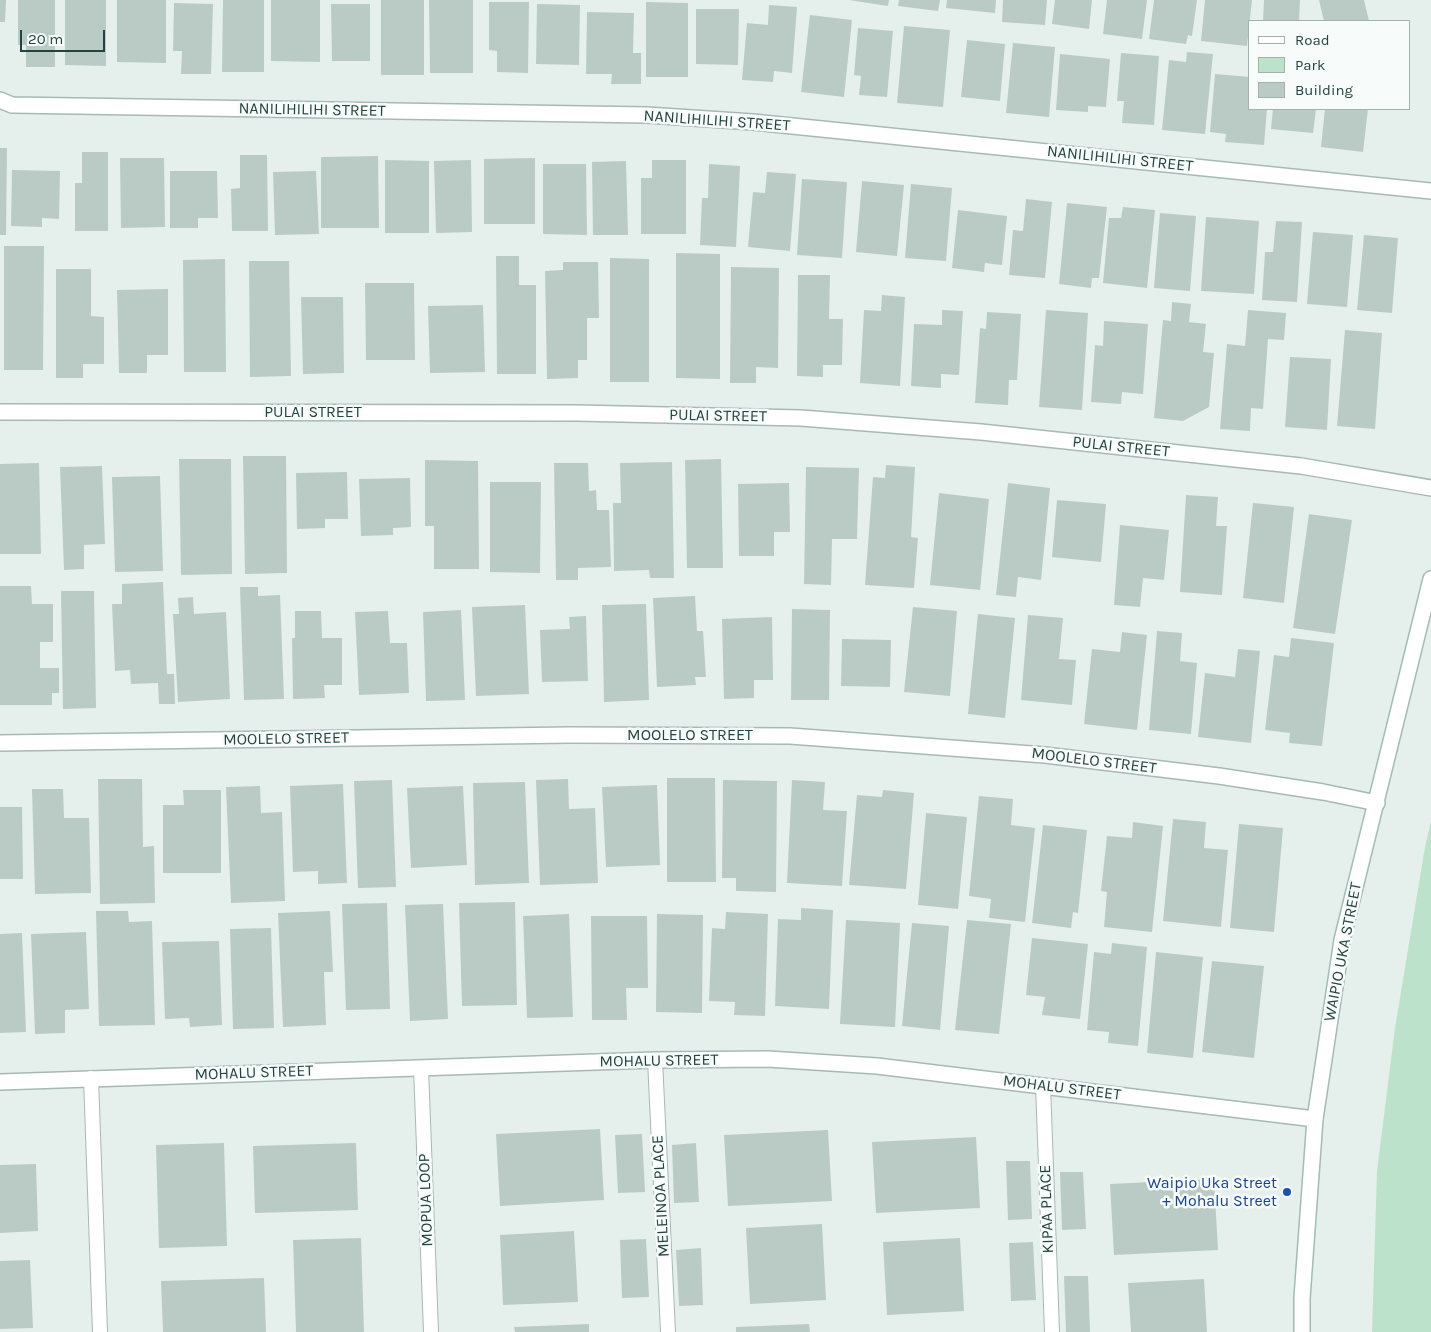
<!DOCTYPE html>
<html>
<head>
<meta charset="utf-8">
<style>
	body { margin:0 }
	#map { position:relative; width:1431px; height:1332px; overflow:hidden; background:#e5f0ec; font-family:Karla,sans-serif }
	canvas { display:block }
	.legend { position:absolute; left:1248px; top:20px; width:162px; height:90px; box-sizing:border-box; background:#f7fbf9; border:1px solid #a2b2ae; margin:0; padding:6px 9px; list-style:none; font-size:15px; color:#22443e }
	.legend li { display:flex; align-items:center; gap:10px; height:25px }
	.legend b { width:25px; border:1px solid #a2b2ae }
	.scale { position:absolute; left:20px; top:30px; width:85px; height:22px; box-sizing:border-box; border:2px solid #22443e; border-top:0; padding-left:6px; font-size:15px; line-height:18px; white-space:nowrap; color:#22443e; -webkit-text-stroke:4px #f7fbf9; paint-order:stroke }
</style>
</head>
<body>
<div id="map">
<canvas width="1431" height="1332"></canvas>
<ul class="legend">
<li><b style="height:6px;background:#fff"></b>Road</li>
<li><b style="height:14px;background:#bde2cb"></b>Park</li>
<li><b style="height:14px;background:#bacbc5"></b>Building</li>
</ul>
<div class="scale">20 m</div>
</div>
<script>
const ctx = document.querySelector('canvas').getContext('2d');
ctx.lineJoin = 'round';
function fill(path, color) { ctx.fillStyle = color; ctx.fill(path, 'evenodd'); }
function strokePath(path, color, width, dash) { ctx.strokeStyle = color; ctx.lineWidth = width; ctx.lineCap = dash ? 'butt' : 'round'; ctx.setLineDash(dash || []); ctx.stroke(path); }
function write(font, color, halo, rows, align = 'center') {
  ctx.font = font + ' Karla,sans-serif'; ctx.lineWidth = 5; ctx.setLineDash([]); ctx.textBaseline = 'middle'; ctx.strokeStyle = halo; ctx.fillStyle = color; for (const [text, x, y, turn = 0] of rows) {
    ctx.save(); ctx.translate(x, y); ctx.rotate((+turn || 0) * Math.PI / 180); ctx.textAlign = isNaN(turn) ? turn : align; if (halo) ctx.strokeText(text, 0, 0); ctx.fillText(text, 0, 0); ctx.restore();
  }
}
const green = new Path2D(`
	M1431,821V1332H1372L1377,1171L1395,1028L1425,847Z`);
const building = new Path2D(`
	M0,0H6L5,22H0Z
	M18,0H55V67H26V45H18Z
	M65,0H106V66L65,65Z
	M117,0H166V63L117,62Z
	M223,0H264V72H222Z
	M271,0H320V62L271,61Z
	M381,0H424V75H381Z
	M429,0H473V73H430Z
	M849,0H889L888,6Z
	M899,0H940L938,11L898,6Z
	M947,0H996L995,13L946,8Z
	M1003,0H1047L1045,25L1002,22Z
	M1055,0H1092L1089,29L1052,24Z
	M1107,0H1147L1142,39L1103,34Z
	M1154,0H1197L1192,36L1188,35L1186,44L1149,39Z
	M1205,0H1252L1247,46L1201,41Z
	M1264,0H1300L1299,21H1263Z
	M1319,0H1364L1369,21H1324Z
	M489,2H529L528,73L497,72V51L489,50Z
	M646,2L688,3V77H646Z
	M174,3L213,4L211,74H181L182,51H173Z
	M331,4H370V61H332Z
	M537,4L580,5L579,65L536,64Z
	M769,5L797,7L792,73L774,71L773,82L742,80L747,23L768,25Z
	M696,9H739L738,65L696,64Z
	M587,12L634,13L633,53H641V84H611L612,74H586Z
	M810,15L852,20L844,97L801,92Z
	M904,26L950,30L943,107L897,103Z
	M858,28L893,31L887,97L859,95L861,76L854,75Z
	M967,40L1005,44L1000,101L961,97Z
	M1013,43L1055,47L1049,117L1006,113Z
	M1187,52L1213,54L1205,134L1162,130L1169,60L1186,62Z
	M1121,53L1159,56L1154,125L1122,123L1124,101H1117Z
	M1060,54L1110,59L1106,107L1088,106V112L1056,110Z
	M1215,74L1250,77V109H1267L1264,145L1225,142L1226,134L1210,132Z
	M1273,109H1316L1313,133L1271,129Z
	M1325,109H1368L1363,152L1321,147Z
	M0,148H7L6,235H0Z
	M82,152H108V231H75V183H82Z
	M240,155H267L268,231H232L231,189L240,188Z
	M378,156L379,228H321V157Z
	M120,158H164L165,227L121,228Z
	M535,158V224H484V159Z
	M385,160L429,161V233H385Z
	M471,160L472,232L436,233L434,161Z
	M652,160H686V234H641V178H652Z
	M626,161L628,235H593L592,162Z
	M543,164H586L587,235L543,234Z
	M709,164L740,166L736,247L700,245L702,198H708Z
	M12,170L60,171L59,219L42,218V227L11,226Z
	M170,171H217L218,218H198V228H170Z
	M316,171L319,234L275,235L273,172Z
	M767,172L796,174L790,251L748,247L753,192L765,193Z
	M802,179L847,182L842,258L797,255Z
	M862,181L904,185L897,256L856,252Z
	M911,184L952,188L946,261L905,258Z
	M1026,199L1052,202L1045,278L1009,275L1013,230L1023,231Z
	M1067,203L1107,207L1099,278H1092L1091,288L1059,284Z
	M1123,207L1155,210L1147,288L1103,283L1109,218H1121Z
	M958,210L1007,216L1002,265L985,263L984,272L952,268Z
	M1160,213L1196,216L1190,291L1154,288Z
	M1206,217L1259,221L1254,294L1201,291Z
	M1276,221L1302,222L1297,302L1262,300L1265,252H1273Z
	M1313,232L1353,235L1347,307L1307,304Z
	M1364,235L1398,238L1392,313L1357,310Z
	M4,246H44L43,370H4Z
	M676,253L720,254V379L676,378Z
	M496,256H519V285H536V374H497Z
	M610,258L649,259V382H610Z
	M225,259L226,372H184L183,260Z
	M249,261H289L291,376L250,377Z
	M563,262H598L599,318H587V360H578V378L547,379L545,271L563,270Z
	M731,267L779,268L778,368L756,367V383H730Z
	M56,269H91V316L104,317V364H83V378H56Z
	M798,275H830L829,319H843L842,365H823V377L797,376Z
	M365,283H414L415,360H366Z
	M168,289V355H147V373H119L117,290Z
	M882,295L905,297L900,386L860,383L864,310L881,311Z
	M301,297H343L344,373L303,374Z
	M1172,302L1191,304L1189,322L1206,324L1203,352L1214,353L1209,407L1183,421L1154,418L1163,320L1171,321Z
	M483,305L485,372L430,373L428,306Z
	M942,310L963,311L959,375L941,374V388L911,386L914,324L942,325Z
	M1046,310L1088,313L1082,410L1039,407Z
	M1248,310L1286,313L1284,340L1268,339L1263,409L1251,408L1250,431L1220,429L1227,344L1245,346Z
	M987,312L1021,314L1017,380H1009L1008,405L975,403L980,328L986,329Z
	M1104,321L1148,324L1143,394L1122,392L1121,404L1091,402L1095,345L1103,346Z
	M1345,330L1382,333L1375,429L1337,426Z
	M1290,357L1331,359L1327,430L1285,427Z
	M243,456H286L287,573L245,574Z
	M179,459H231L232,574L181,575Z
	M721,459L723,568H687L685,460Z
	M425,460L478,461L479,569H434V526H425Z
	M672,462L674,578H650L649,570L614,571L613,503H621L620,463Z
	M39,463L41,554H0V464Z
	M554,463H588L589,491L596,490L597,510H609L611,567L578,568V580H556Z
	M886,465L915,467L911,537L918,538L914,588L865,585L873,477L885,478Z
	M102,466L105,544L84,545V569L64,570L60,467Z
	M806,467L859,468L857,539H832L831,585L804,584Z
	M347,472L348,519H325V528L297,529L296,473Z
	M160,476L163,571L115,572L112,477Z
	M410,478L411,527L393,528V535L361,536L359,479Z
	M490,482H541L540,573L490,572Z
	M789,483L790,532H774V556H739L738,484Z
	M1008,483L1050,488L1041,580L1018,577L1016,597L996,595Z
	M939,493L989,499L980,590L930,585Z
	M1186,495L1218,497L1216,526H1227L1222,595L1180,592Z
	M1057,500L1106,504L1101,562L1052,557Z
	M1253,503L1294,507L1284,603L1243,598Z
	M1309,514L1352,520L1335,634L1293,628Z
	M1120,525L1169,530L1164,580L1143,578L1140,607L1114,605Z
	M163,582L167,674H174L175,704H159L158,683L131,684L130,670L115,671L112,604H122V584Z
	M0,586H31L32,604H53V642H40V668H59V693H52V705H0Z
	M240,587H258V596L280,595L284,699L244,700Z
	M61,591H94L96,708L63,709Z
	M695,596L697,631H703L706,677H695L696,685L657,687L653,598Z
	M193,597L194,614L226,612L230,699L178,702L173,614H179L178,598Z
	M646,604L649,700L604,702L602,605Z
	M525,605L529,694L476,696L472,607Z
	M913,607L957,611L950,696L904,692Z
	M792,609L830,610L829,700H791Z
	M461,610L465,700L426,701L423,612Z
	M295,611H321L322,638H342V685H324L325,698L293,699L292,638H295Z
	M388,611L390,643H407L409,693L359,695L355,612Z
	M978,614L1015,618L1005,718L968,714Z
	M1028,615L1063,618L1059,659L1076,660L1072,705L1021,700Z
	M586,616L588,681L542,682L540,630L570,629L569,617Z
	M772,617L773,680H754V698L724,699L722,619Z
	M1157,631L1182,633L1180,661L1197,663L1191,734L1149,730Z
	M1122,632L1147,635L1137,730L1084,724L1092,649L1120,652Z
	M1291,638L1334,643L1322,746L1289,743L1290,733L1265,730L1274,655L1289,657Z
	M842,639L891,640L890,687L841,686Z
	M1238,649L1260,651L1251,743L1198,737L1205,673L1235,677Z
	M667,778H715L716,882H667Z
	M98,779H142L143,847L154,846L155,903L100,904Z
	M568,779L569,809L595,808L598,883L540,885L536,780Z
	M392,780L396,887L358,888L354,781Z
	M723,780L777,781L776,892L736,891V878H722Z
	M792,780L825,782L823,810L847,811L842,886L787,883Z
	M525,782L529,883L475,885L473,783Z
	M343,784L347,883L318,884V871L293,872L290,786Z
	M657,785L660,865L606,867L602,787Z
	M260,786L261,813L282,812L285,901L231,903L226,787Z
	M463,786L467,865L411,868L407,788Z
	M32,789H63L64,818H89L91,893L35,894Z
	M183,790H221V873H163V805H184Z
	M883,790L914,793L906,889L849,885L857,795L882,797Z
	M979,796L1013,799L1011,825L1035,828L1025,922L989,918L991,899L969,896Z
	M0,807H22L23,879H0Z
	M926,813L967,817L958,909L918,905Z
	M1173,819L1206,822L1204,848L1228,850L1221,927L1163,921Z
	M1133,822L1163,826L1152,932L1104,927L1107,892L1101,891L1107,836L1132,838Z
	M1239,824L1283,828L1274,932L1230,928Z
	M1043,825L1087,830L1078,913L1073,912L1071,928L1032,923Z
	M515,902L517,1005L462,1006L459,903Z
	M387,903L390,1009L346,1010L342,904Z
	M443,904L448,1019L410,1021L405,905Z
	M801,908L833,910L829,1009L775,1006L778,919L801,920Z
	M96,911H128L129,922L152,921L155,1025L99,1026Z
	M330,911L333,972H324L326,1025L283,1027L278,913Z
	M726,912L768,914L765,1016L734,1015L735,1002L709,1001L712,928L725,929Z
	M569,914L573,1017L527,1018L523,916Z
	M657,914L703,915L702,1013L656,1012Z
	M591,916H647L648,988H626L627,1020H592Z
	M846,920L900,923L895,1027L840,1024Z
	M967,920L1011,924L999,1034L955,1030Z
	M912,923L949,926L940,1030L902,1026Z
	M271,928L274,1028L233,1029L230,929Z
	M86,932L89,1009L65,1010V1033L35,1034L31,934Z
	M22,933L26,1032L0,1033V934Z
	M1032,938L1088,944L1080,1019L1042,1015L1045,997L1026,995Z
	M219,941L222,1025L190,1027L189,1018L165,1019L162,942Z
	M1112,943L1147,947L1138,1046L1108,1043L1109,1032L1087,1030L1094,952L1111,954Z
	M1156,952L1203,957L1193,1058L1147,1053Z
	M1212,961L1264,966L1254,1058L1202,1052Z
	M600,1129L604,1200L500,1206L496,1134Z
	M828,1130L832,1201L728,1206L724,1135Z
	M642,1134L645,1192L618,1193L615,1135Z
	M976,1137L980,1208L876,1213L872,1142Z
	M224,1143L227,1246L159,1248L156,1145Z
	M356,1143L358,1210L255,1213L253,1146Z
	M696,1143L699,1202L674,1203L672,1145Z
	M1006,1161H1030L1032,1219L1008,1220Z
	M36,1164L38,1231L0,1233V1165Z
	M1060,1172H1083L1086,1229L1062,1230Z
	M1214,1179L1218,1250L1114,1255L1110,1184Z
	M822,1224L826,1300L750,1304L746,1228Z
	M574,1231L578,1302L503,1305L500,1235Z
	M361,1238L364,1332H296L293,1240Z
	M960,1238L964,1311L887,1315L883,1242Z
	M646,1239L649,1297L622,1298L620,1240Z
	M1033,1242L1036,1300L1011,1301L1009,1243Z
	M701,1248L703,1305L679,1306L676,1250Z
	M30,1260L33,1328L0,1329V1261Z
	M1064,1276H1088L1090,1332H1066Z
	M264,1278L266,1332H163L161,1281Z
	M1204,1279L1207,1332H1131L1128,1283Z
	M589,1324V1332H515L514,1327Z
	M809,1324L810,1332H736V1327Z`);
const lane = new Path2D(`
	M655,1060L668,1332
	M421,1068L431,1332
	M91,1078L100,1332
	M1043,1085L1052,1332`);
const street = new Path2D(`
	M0,100L12,105L647,115L753,122L1431,191
	M0,412L576,413L801,418L981,432L1301,466L1431,488
	M0,743L570,735L790,736L1045,755L1219,776L1323,792L1377,803
	M0,1082L655,1060L768,1059L877,1066L1315,1119`);
const secondary = new Path2D(`
	M1302,1332V1298L1315,1119L1342,940L1431,579`);
const markers = [
	[1287,1192,5,"#1a4fb4"]
];
const streetNames = [
	["NANILIHILIHI STREET",312,110,1],
	["NANILIHILIHI STREET",717,121,4],
	["NANILIHILIHI STREET",1120,159,6],
	["PULAI STREET",313,412],
	["PULAI STREET",718,416,1],
	["PULAI STREET",1121,447,6],
	["MOOLELO STREET",690,735],
	["MOOLELO STREET",286,739,-1],
	["MOOLELO STREET",1094,761,7],
	["WAIPIO UKA STREET",1343,952,-79],
	["MOHALU STREET",659,1061,-1],
	["MOHALU STREET",254,1073,-2],
	["MOHALU STREET",1062,1088,7],
	["MELEINOA PLACE",661,1196,-93],
	["MOPUA LOOP",426,1200,-92],
	["KIPAA PLACE",1047,1209,-92]
];
const transitNames = [
	["Waipio Uka Street",1277,1183],
	["+ Mohalu Street",1277,1201]
];
fill(green, '#bde2cb');
fill(building, '#bacbc5');
strokePath(lane, '#a7b9b4', 16);
strokePath(street, '#a7b9b4', 18);
strokePath(secondary, '#a2bcb6', 18);
strokePath(lane, '#fff', 14);
strokePath(street, '#fff', 15);
strokePath(secondary, '#fff', 15);
for (const [x, y, r, color] of markers) { const dot = new Path2D(); dot.arc(x, y, r, 0, 2 * Math.PI); ctx.fillStyle = color; ctx.fill(dot); strokePath(dot, '#f7fbf9', 2); }
write('16px', '#22443e', '#f7fbf9', streetNames);
write('16px', '#164399', '#f7fbf9', transitNames, 'right');
</script>
</body>
</html>
